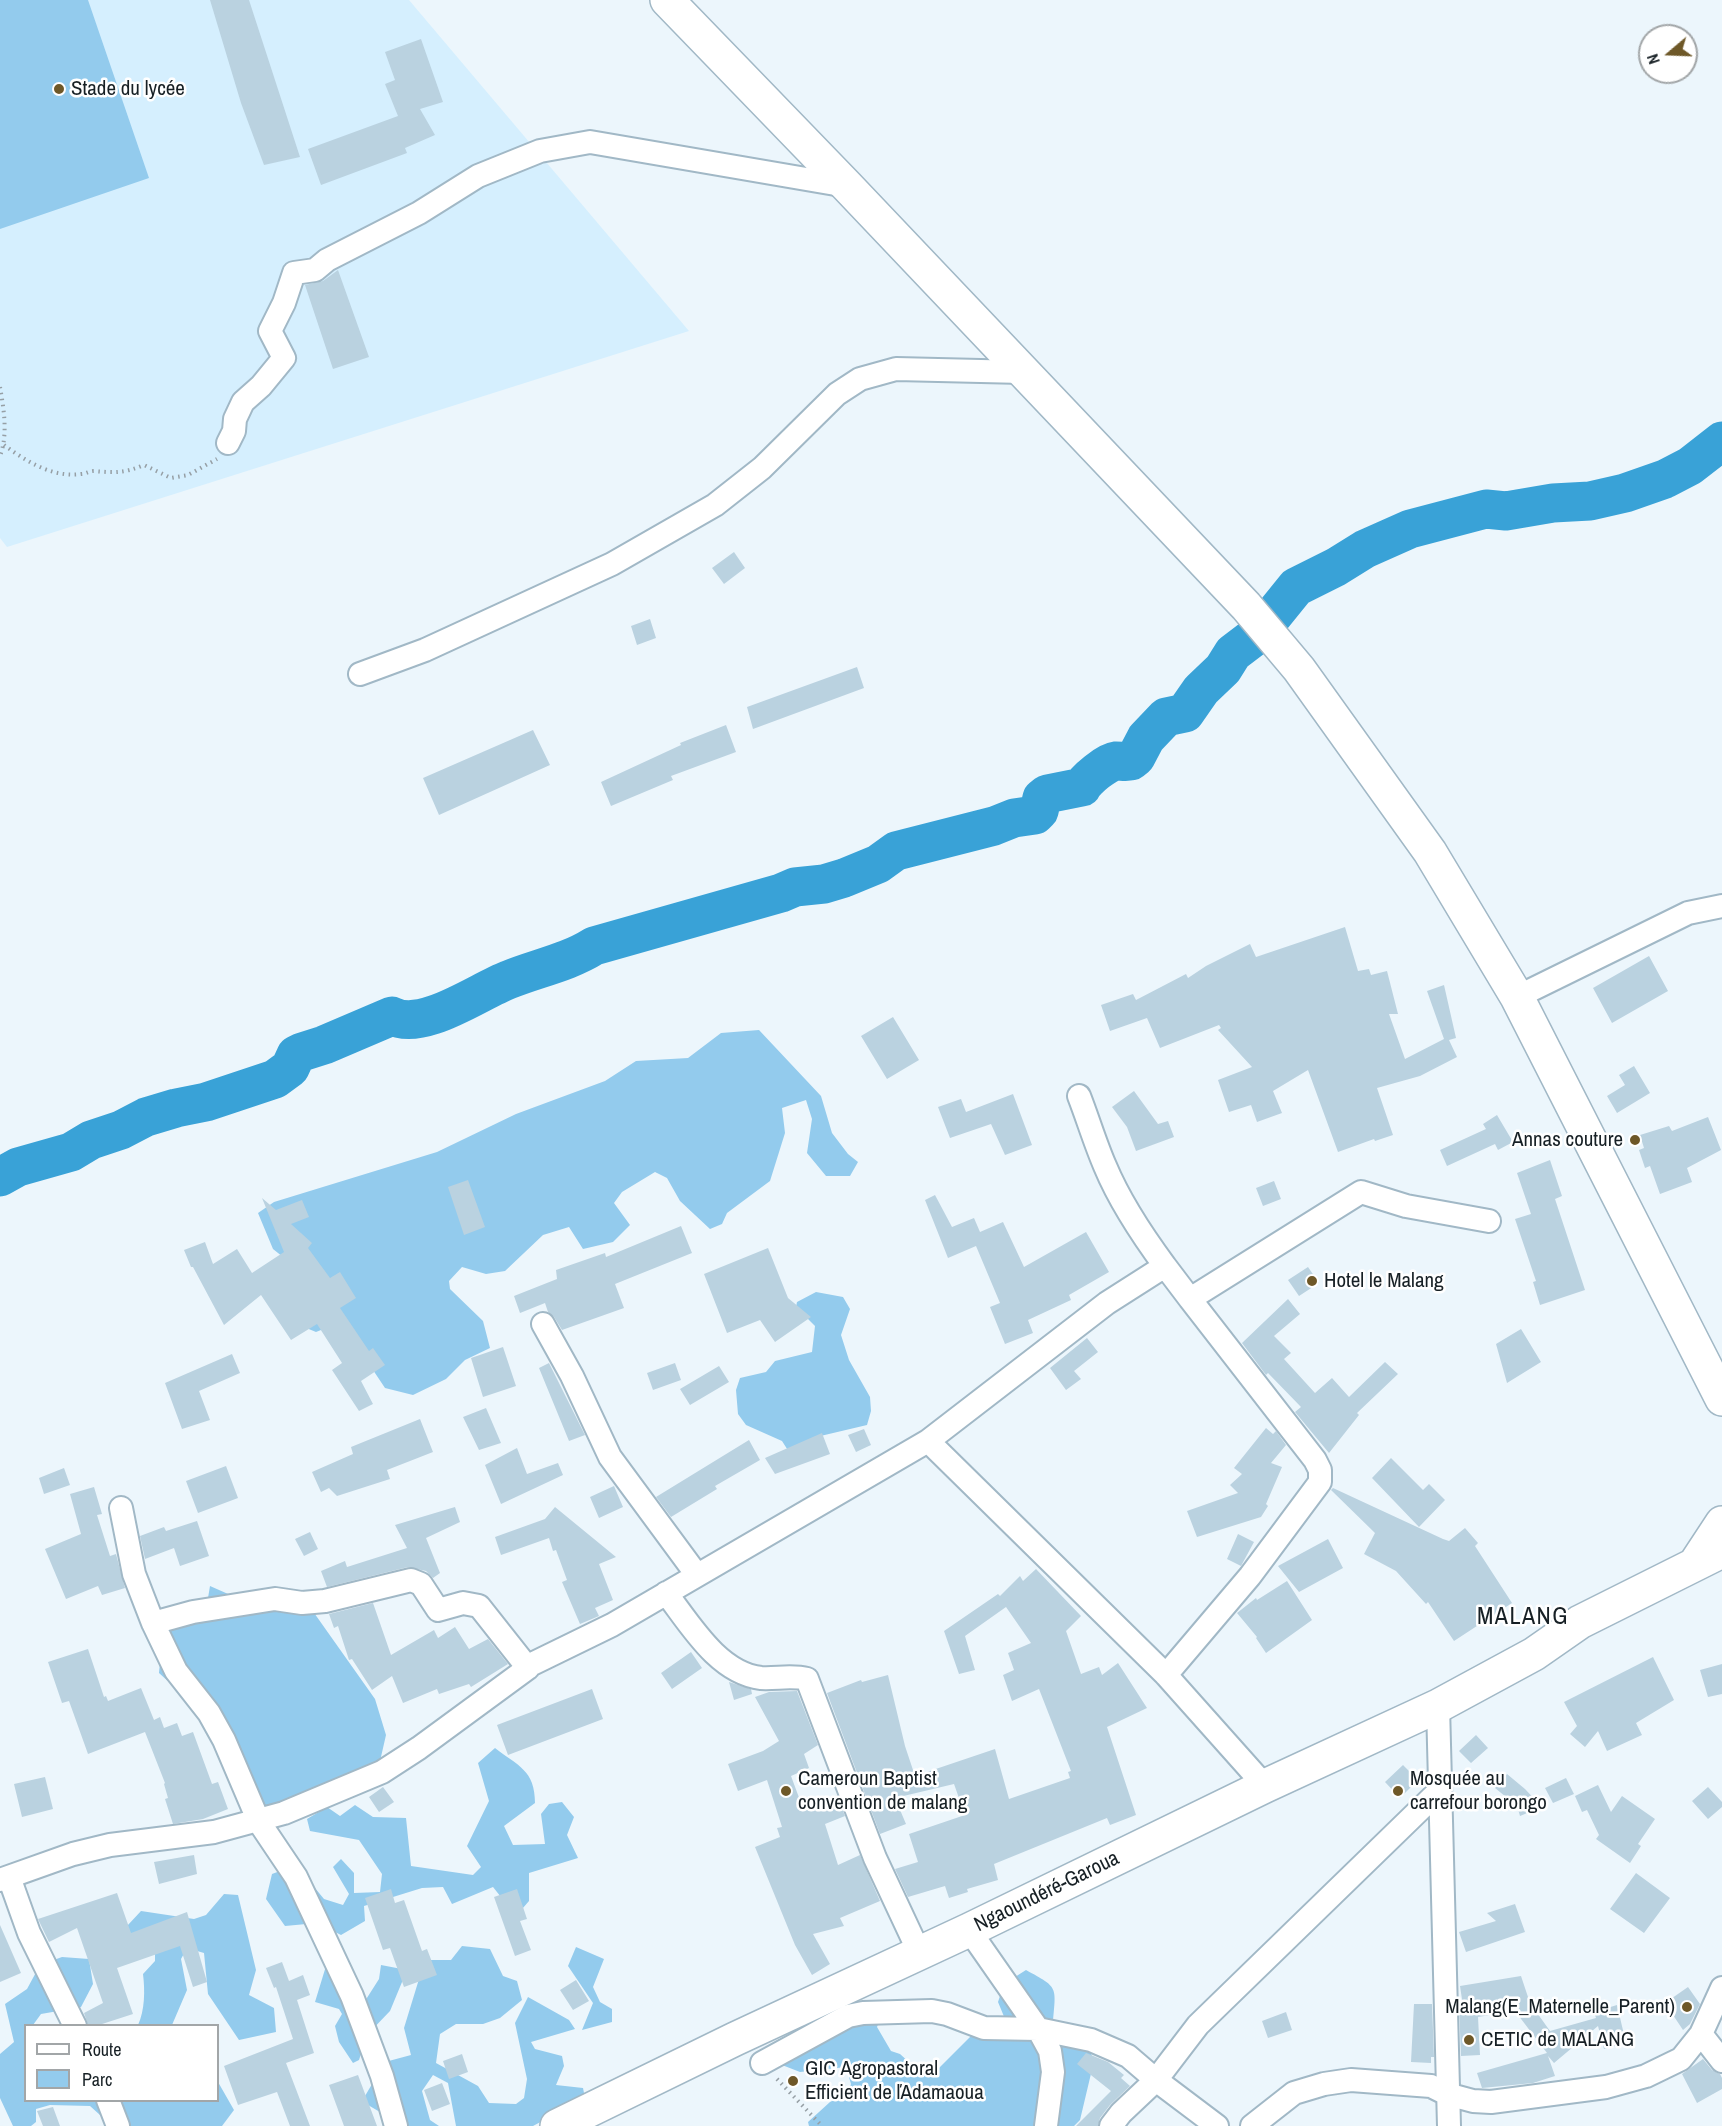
<!DOCTYPE html>
<html>
<head>
<meta charset="utf-8">
<style>
	body { margin:0 }
	#map { position:relative; width:1722px; height:2126px; overflow:hidden; background:#ecf6fc; font-family:"Archivo Narrow",sans-serif }
	canvas { display:block }
	.legend { position:absolute; left:24px; top:2024px; width:195px; height:78px; box-sizing:border-box; background:#fff; border:2px solid #a2a6a8; margin:0; padding:8px 10px; list-style:none; font-size:18px; color:#172025 }
	.legend li { display:flex; align-items:center; gap:12px; height:30px }
	.legend b { width:30px; border:2px solid #a2a6a8 }
	.north { position:absolute; left:1638px; top:24px; width:60px; height:60px; box-sizing:border-box; background:#fff; border:2px solid #a2a6a8; border-radius:50%; rotate:251deg; font-size:16px; font-weight:700; line-height:24px; text-align:center; color:#172025 }
	.north::after { content:''; display:block; margin:auto; width:21px; height:27px; background:#6e5828; clip-path:polygon(50% 0,100% 100%,50% 72%,0 100%) }
</style>
</head>
<body>
<div id="map">
<canvas width="1722" height="2126"></canvas>
<ul class="legend">
<li><b style="height:8px;background:#fff"></b>Route</li>
<li><b style="height:16px;background:#93cbed"></b>Parc</li>
</ul>
<div class="north">N</div>
</div>
<script>
const ctx = document.querySelector('canvas').getContext('2d');
ctx.lineJoin = 'round';
function fill(path, color) { ctx.fillStyle = color; ctx.fill(path, 'evenodd'); }
function strokePath(path, color, width, dash) { ctx.strokeStyle = color; ctx.lineWidth = width; ctx.lineCap = dash ? 'butt' : 'round'; ctx.setLineDash(dash || []); ctx.stroke(path); }
function write(font, color, halo, rows, align = 'center') {
  ctx.font = font + ' "Archivo Narrow",sans-serif'; ctx.lineWidth = 5; ctx.setLineDash([]); ctx.textBaseline = 'middle'; ctx.strokeStyle = halo; ctx.fillStyle = color; for (const [text, x, y, turn = 0] of rows) {
    ctx.save(); ctx.translate(x, y); ctx.rotate((+turn || 0) * Math.PI / 180); ctx.textAlign = isNaN(turn) ? turn : align; if (halo) ctx.strokeText(text, 0, 0); ctx.fillText(text, 0, 0); ctx.restore();
  }
}
const built = new Path2D(`
	M0,0H409L689,331L7,547L0,538Z`);
const green = new Path2D(`
	M0,0H88L149,178L0,229Z
	M759,1030L821,1096L832,1133L848,1154L858,1162L850,1176H826L807,1153L812,1119L806,1100L782,1108L785,1133L770,1181L727,1213L722,1224L710,1229L680,1201L667,1178L655,1172L622,1192L614,1203L630,1225L613,1242L583,1249L569,1227L543,1235L505,1271L486,1274L462,1267L449,1281L450,1289L483,1321L490,1348L465,1360L446,1379L413,1395L385,1388L341,1322L316,1332L299,1325L283,1257L273,1249L258,1213L274,1202L437,1152L516,1114L605,1081L636,1061L688,1058L721,1033Z
	M816,1292L843,1297L850,1309L841,1335L849,1360L870,1397L871,1411L867,1425L812,1438L789,1452L782,1441L746,1425L738,1414L736,1390L740,1378L766,1372L775,1361L812,1352L815,1326L796,1307L797,1302Z
	M210,1586L244,1601L300,1593L375,1699L386,1735L378,1770L262,1830L203,1713L159,1673C166,1626 164,1626 207,1604Z
	M495,1748C518,1766 535,1770 535,1803L504,1826L513,1845L545,1844L541,1814L549,1804L562,1802L574,1817L567,1835L578,1858L529,1873V1901L516,1916L493,1887L452,1904L443,1887L422,1888L364,1906L365,1921L341,1935L317,1923L285,1926L266,1899L272,1874L296,1865L324,1899L343,1905L349,1894L333,1867L341,1859L354,1873V1893L380,1892L382,1874L359,1840L310,1831L307,1819L327,1807L340,1816L355,1805L373,1817L406,1818L411,1866L473,1875L481,1867L467,1846L489,1801L478,1763Z
	M224,1894L238,1895L256,1970L249,1995L274,2008L276,2032L239,2040L208,1994L204,1953L187,1948L181,1959L187,1990L172,2025H138C145,2010 145,1990 143,1974L155,1961V1948L114,1940L141,1911L194,1919L206,1915Z
	M462,1946L490,1949L503,1976L517,1981L522,2000L500,2018L483,2024H456L440,2034L436,2063L478,2086L489,2103L516,2104L524,2098L527,2079L515,2023L528,1997L569,2020L575,2029L531,2042L535,2049L562,2056L564,2066L556,2085L583,2088L585,2098L533,2126H456L448,2083L433,2075L422,2091L430,2120L439,2126H388L385,2115L368,2105L365,2096L385,2062L411,2055L404,2028L423,1966L431,1960H451Z
	M576,1947L604,1959L593,1987L600,2002L612,2009V2022L582,2030L593,2003L568,1966Z
	M62,1957L89,1959L93,1984L81,2007L41,2014L33,2025L26,2026V2100H218V2082L234,2110L222,2126H110V2124L90,2106L50,2105L36,2109V2122L31,2126H13L0,2098V2054L14,2042L5,2004L27,1989L40,1965Z
	M381,1965L407,1970L390,2011L367,2035L359,2060L353,2063L339,2042L335,2026L342,2014L339,2009L315,2002L326,1966L365,2001L379,1979Z
	M1026,1970C1059,1988 1056,1986 1053,2023L1090,2051L1094,2061L1080,2120L1074,2126H809L808,2122L830,2102L847,2094L851,2084L846,2067L800,2072L782,2065L796,2044L882,2014L877,2027L891,2051L900,2054L921,2073L938,2069L971,2036L1010,2031L998,2002L1004,1984Z`);
const river = new Path2D(`
	M0,1177L18,1167L71,1152L91,1140L121,1130L146,1117L176,1108L206,1102L275,1079L290,1068L296,1055L302,1052L324,1045L392,1016C423,1032 479,991 508,980C537,968 567,963 594,946L781,893L795,887L824,884L844,878L878,864L896,851L994,826L1014,818L1035,815L1039,811L1042,798L1047,794L1082,787C1085,780 1107,762 1116,761C1121,761 1126,762 1131,761L1136,757L1146,738L1166,717L1185,713L1201,690L1223,669L1233,653L1258,634L1296,587L1336,567L1365,549L1410,529L1486,509L1506,511L1553,503L1590,501L1625,493L1665,479L1690,466L1722,441`);
const building = new Path2D(`
	M210,0H249L300,157L264,165L241,103Z
	M421,39L443,102L420,109L435,135L405,148L407,153L321,185L308,149L398,116L385,84L395,80L385,52Z
	M338,270L369,357L333,369L305,285L323,281Z
	M734,552L745,568L724,584L712,568Z
	M650,619L656,638L637,645L631,626Z
	M857,667L864,688L753,729L747,707Z
	M726,725L736,752L671,776L673,780L611,806L601,782L681,745L680,743Z
	M533,730L550,765L439,815L423,778Z
	M1345,927L1358,971L1369,969L1371,975L1387,971L1398,1014H1389L1405,1059L1444,1039L1427,991L1444,985L1456,1038L1449,1040L1457,1057L1420,1076L1377,1088L1393,1135L1375,1141L1374,1139L1338,1152L1308,1070L1273,1091L1282,1113L1257,1122L1251,1105L1229,1112L1218,1080L1252,1067L1218,1030L1221,1028L1219,1025L1160,1048L1147,1018L1110,1031L1101,1005L1133,994L1136,1000L1186,974L1188,978L1206,966L1250,944L1256,957Z
	M1649,956L1668,991L1612,1023L1593,988Z
	M893,1017L919,1060L887,1079L861,1036Z
	M1634,1066L1650,1093L1617,1113L1607,1096L1625,1085L1619,1075Z
	M1134,1091L1158,1124L1168,1121L1174,1137L1136,1151L1127,1127L1112,1107Z
	M1013,1094L1032,1145L1005,1155L991,1124L950,1138L938,1107L961,1099L966,1112Z
	M1497,1115L1513,1142L1498,1150L1495,1144L1447,1166L1440,1150L1486,1129L1483,1124Z
	M1708,1117L1721,1150L1687,1168L1692,1182L1660,1194L1650,1166L1645,1168L1639,1150L1644,1148L1640,1135L1669,1126L1672,1131Z
	M1550,1160L1562,1196L1555,1199L1585,1290L1540,1305L1533,1282L1536,1281L1515,1219L1531,1214L1517,1173Z
	M468,1180L485,1227L464,1235L448,1187Z
	M1274,1181L1281,1199L1263,1206L1256,1188Z
	M935,1195L952,1227L974,1218L980,1232L1003,1222L1024,1267L1086,1232L1109,1272L1069,1295L1071,1300L1028,1320L1033,1333L1005,1344L990,1307L1000,1303L976,1246L948,1258L925,1200Z
	M262,1198L276,1210L302,1200L309,1217L291,1224L312,1243L308,1248L330,1278L340,1272L356,1298L340,1308L369,1351L373,1348L385,1365L361,1381L373,1404L359,1411L332,1370L342,1363L317,1324L291,1340L261,1295L224,1325L193,1267H191L184,1250L205,1242L213,1264L237,1249L252,1273L284,1252Z
	M681,1226L692,1253L615,1284L624,1308L562,1330L554,1317L548,1312L545,1303L520,1313L514,1296L557,1279L556,1270L605,1253L606,1257Z
	M768,1248L788,1298L811,1317L775,1342L760,1320L727,1333L704,1274Z
	M1308,1267L1319,1283L1299,1296L1288,1280Z
	M1288,1299L1300,1314L1274,1336L1291,1353L1284,1359L1315,1393L1332,1378L1349,1397L1385,1362L1398,1374L1357,1413L1359,1415L1329,1453L1295,1412L1301,1407L1268,1373L1266,1375L1242,1343Z
	M1521,1329L1541,1362L1507,1383L1496,1344Z
	M1087,1338L1098,1352L1074,1371L1081,1379L1066,1390L1050,1368Z
	M503,1347L516,1386L483,1397L471,1358Z
	M232,1354L240,1373L199,1391L210,1420L182,1429L165,1383Z
	M549,1363L585,1435L569,1441L539,1368Z
	M675,1363L681,1380L653,1390L647,1373Z
	M719,1366L729,1382L690,1405L680,1389Z
	M486,1408L501,1443L479,1450L463,1417Z
	M420,1419L433,1452L387,1470L390,1479L337,1496L329,1488L321,1492L312,1472L353,1454L351,1447Z
	M1266,1428L1273,1434L1276,1431L1286,1445L1271,1463L1282,1467L1266,1504L1268,1506L1261,1517L1197,1537L1187,1511L1238,1493L1230,1485L1242,1474L1234,1468Z
	M864,1429L871,1445L856,1452L848,1435Z
	M822,1433L830,1454L775,1474L765,1458Z
	M749,1440L760,1460L715,1486L717,1489L671,1517L656,1497Z
	M517,1448L527,1474L558,1463L563,1475L501,1504L485,1465Z
	M1391,1458L1423,1490L1429,1484L1445,1500L1419,1527L1372,1478Z
	M226,1466L238,1498L198,1513L186,1481Z
	M64,1468L70,1485L44,1494L39,1478Z
	M614,1486L623,1507L599,1518L590,1497Z
	M94,1487L102,1514L97,1515L110,1556L116,1554L125,1588L102,1595L98,1586L66,1599L45,1549L81,1534L70,1494Z
	M1333,1488L1443,1539L1449,1541L1465,1528L1478,1543L1475,1546L1512,1603L1454,1641L1428,1602L1426,1604L1396,1571L1364,1554L1375,1533L1331,1490Z
	M455,1507L460,1522L426,1538L440,1573L433,1578L426,1571L408,1567L327,1587L321,1571L345,1561L347,1567L407,1548L395,1525Z
	M555,1507L616,1557L599,1564L613,1600L595,1608L599,1616L580,1624L562,1582L567,1580L556,1550L553,1551L549,1538L501,1555L495,1537L545,1519Z
	M197,1521L209,1556L180,1566L174,1548L145,1559L140,1536L164,1527L166,1531Z
	M310,1532L318,1549L304,1556L295,1539Z
	M1238,1534L1254,1542L1241,1566L1227,1559Z
	M1328,1539L1343,1568L1299,1592L1278,1566Z
	M1036,1569L1081,1616L1066,1631L1081,1674L1099,1667L1102,1675L1118,1663L1147,1708L1107,1727L1136,1815L1110,1825L1107,1818L994,1864L998,1880L967,1889L968,1892L949,1898L945,1886L908,1897L895,1869L918,1862L909,1834L965,1815L954,1784L895,1798L906,1824L880,1834L827,1693L861,1680L862,1682L888,1675L905,1746L915,1776L995,1749L1009,1799L1070,1778L1068,1772L1071,1771L1039,1689L1012,1701L1003,1675L1014,1670L1008,1653L1031,1643L1006,1607L965,1636L975,1670L959,1674L944,1631L998,1594L1000,1596L1020,1576L1023,1581Z
	M1287,1581L1312,1620L1266,1653L1256,1638L1257,1637L1237,1613L1256,1598L1257,1600Z
	M373,1603L391,1655L434,1630L438,1638L455,1627L469,1649L488,1639L508,1664L471,1687L469,1684L439,1694L437,1689L403,1703L392,1676L372,1690L352,1659L349,1660L338,1626L334,1628L329,1614Z
	M88,1649L104,1697L106,1696L108,1701L141,1688L154,1720L160,1717L164,1728L177,1723L182,1736L193,1732L212,1784L218,1782L228,1809L203,1819L173,1824L165,1799L168,1798L164,1784L165,1783L145,1732L88,1754L69,1701L62,1703L48,1662Z
	M691,1652L702,1668L672,1689L661,1673Z
	M1653,1657L1674,1700L1636,1723L1642,1735L1607,1751L1598,1731L1585,1747L1570,1734L1577,1726L1564,1702Z
	M1722,1664V1694L1708,1697L1700,1670Z
	M729,1682L751,1689L752,1694L734,1700Z
	M592,1689L603,1719L508,1755L497,1725Z
	M797,1691L818,1745L804,1754L809,1768L791,1776L804,1811L838,1798L845,1816L825,1824L838,1865L860,1855L880,1901L840,1918L844,1926L813,1934L830,1964L812,1975L795,1945L755,1847L780,1837L777,1828L782,1827L767,1780L738,1791L728,1764L763,1751L779,1741L755,1697L769,1692Z
	M1476,1735L1488,1748L1471,1763L1459,1751Z
	M1403,1765L1418,1780L1400,1798L1385,1782Z
	M1507,1774L1525,1789L1542,1807L1520,1816L1517,1806L1495,1788Z
	M45,1777L53,1809L22,1817L14,1784Z
	M1566,1778L1574,1794L1553,1803L1545,1788Z
	M1598,1785L1611,1812L1622,1796L1655,1819L1638,1844L1641,1846L1630,1863L1596,1839L1599,1835L1587,1810L1582,1812L1575,1796Z
	M383,1787L394,1802L379,1812L369,1797Z
	M1708,1787L1722,1802V1807L1708,1819L1692,1801Z
	M194,1855L197,1874L159,1884L154,1862Z
	M1636,1873L1670,1898L1644,1933L1610,1909Z
	M391,1889L395,1903L404,1900L422,1951L427,1949L437,1975L404,1987L390,1948L383,1950L365,1898Z
	M517,1889L527,1919L520,1921L531,1950L515,1956L494,1897Z
	M117,1893L131,1933L187,1912L207,1982L193,1987L180,1946L117,1968L133,2014L99,2025H88L84,2013L103,2003L77,1928L49,1942L38,1919Z
	M1515,1904L1525,1932L1466,1952L1459,1932L1496,1921L1487,1913Z
	M0,1925L21,1973L0,1982Z
	M282,1962L289,1981L303,1975L310,1995L297,2000L314,2053L286,2063L310,2126H290L277,2092L238,2105L224,2066L293,2039L276,1987L274,1988L266,1968Z
	M1521,1976L1530,2003L1550,2031L1596,2018L1594,2012L1617,2005L1626,2043L1604,2049L1598,2026L1554,2063L1548,2056L1555,2076L1533,2083L1482,2088L1477,2073L1547,2053L1515,2011L1478,2017L1480,2055L1461,2056L1459,2006H1463L1460,1986Z
	M576,1980L589,2001L573,2010L560,1990Z
	M1688,1987L1700,2004L1690,2024L1683,2030L1665,2003Z
	M1414,2004H1432L1434,2057H1431V2063L1411,2062Z
	M1286,2012L1292,2030L1268,2038L1262,2021Z
	M1086,2053L1108,2062L1124,2075L1121,2078L1130,2086L1110,2105L1100,2118L1098,2126H1076L1111,2091L1077,2064Z
	M462,2054L468,2072L449,2079L443,2061Z
	M1703,2059L1712,2070L1720,2074L1722,2078V2089L1697,2103L1682,2074Z
	M358,2075L377,2126H344L329,2085Z
	M442,2083L450,2104L432,2111L424,2090Z
	M53,2107L60,2126H43L37,2111Z`);
const path = new Path2D(`
	M0,387C4,410 8,435 0,456
	M4,445C26,461 52,478 81,474C86,474 89,471 94,471C115,473 125,473 144,465L171,478L188,475L217,459
	M777,2079L822,2126`);
const minor = new Path2D(`
	M228,443L234,431L235,419L243,402L261,386L284,358L270,331L284,303L294,273L315,270L327,260L419,213L478,176L540,151L590,142L847,186
	M360,674L425,650L612,564L715,505L762,468L837,394L860,379L896,369L1023,372
	M1517,997L1688,913L1722,906
	M1079,1096C1088,1119 1095,1143 1105,1166C1120,1202 1142,1235 1165,1266
	M543,1324L572,1376L610,1457L697,1575
	M928,1441L1166,1675L1265,1786
	M121,1508L134,1574L153,1623L176,1671L209,1713L224,1740L259,1822L296,1877L352,1996L382,2076L396,2126
	M666,1593C690,1624 718,1673 761,1678C776,1679 792,1675 807,1679L875,1858L919,1952
	M153,1623L193,1612L275,1599L302,1603L325,1601L411,1580L421,1584L438,1610L463,1603L479,1606L528,1668
	M1166,1675L1250,1576L1320,1482V1470L1315,1460L1190,1299
	M1438,1706L1449,2126
	M9,1877L29,1933L75,2026
	M0,1880L73,1854L110,1845L214,1832L284,1813L382,1772L419,1748L528,1668V1666L612,1625L928,1441L1107,1303L1165,1266L1190,1299L1361,1192L1406,1206L1489,1221
	M969,1930L1038,2029L1050,2051L1053,2072L1046,2126
	M1701,2034L1722,2061
	M762,2063L848,2016L863,2013L932,2011L947,2014L984,2028L1038,2029L1091,2040L1128,2056L1156,2080L1217,2126
	M108,2100L118,2126
	M1111,2126L1121,2113L1156,2080L1198,2025L1440,1790
	M1252,2126L1294,2093L1324,2084L1351,2080L1431,2086L1447,2094L1473,2101L1491,2102L1606,2087L1646,2076L1681,2059L1701,2034L1722,1988`);
const trunk = new Path2D(`
	M667,0L847,186L1246,606L1299,669L1430,852L1517,997L1722,1399
	M1695,1564L1722,1523
	M557,2126L735,2039L969,1930L1265,1786L1438,1706L1534,1654L1580,1622L1722,1551`);
const markers = [
	[59,89,6,"#6e5828"],
	[1635,1140,6,"#6e5828"],
	[1312,1281,6,"#6e5828"],
	[786,1791,6,"#6e5828"],
	[1398,1791,6,"#6e5828"],
	[1687,2007,6,"#6e5828"],
	[1469,2040,6,"#6e5828"],
	[793,2081,6,"#6e5828"]
];
const poiNames = [
	["Stade du lycée",71,89],
	["Annas couture",1623,1140,"right"],
	["Hotel le Malang",1324,1281],
	["Cameroun Baptist",798,1779],
	["convention de malang",798,1803],
	["Mosquée au",1410,1779],
	["carrefour borongo",1410,1803],
	["Malang(E_Maternelle_Parent)",1675,2007,"right"],
	["CETIC de MALANG",1481,2040],
	["GIC Agropastoral",805,2069],
	["Efficient de ľAdamaoua",805,2093]
];
const streetNames = [
	["Ngaoundéré-Garoua",1047,1892,-26]
];
const quarterNames = [
	["MALANG",1523,1618]
];
fill(built, '#d5effe');
fill(green, '#93cbed');
strokePath(river, '#39a2d7', 39);
fill(building, '#bad2e0');
strokePath(minor, '#a1b8c6', 26);
strokePath(trunk, '#a1b8c6', 36);
strokePath(path, '#969fa5', 4, [1.5, 4.5]);
strokePath(minor, '#fff', 22);
strokePath(trunk, '#fff', 33);
for (const [x, y, r, color] of markers) { const dot = new Path2D(); dot.arc(x, y, r, 0, 2 * Math.PI); ctx.fillStyle = color; ctx.fill(dot); strokePath(dot, '#fff', 2); }
write('21px', '#172025', '#fff', poiNames, 'left');
write('21px', '#172025', '#fff', streetNames);
ctx.letterSpacing = '1.5px';
write('24px', '#172025', '#fff', quarterNames);
ctx.letterSpacing = '0px';
</script>
</body>
</html>
